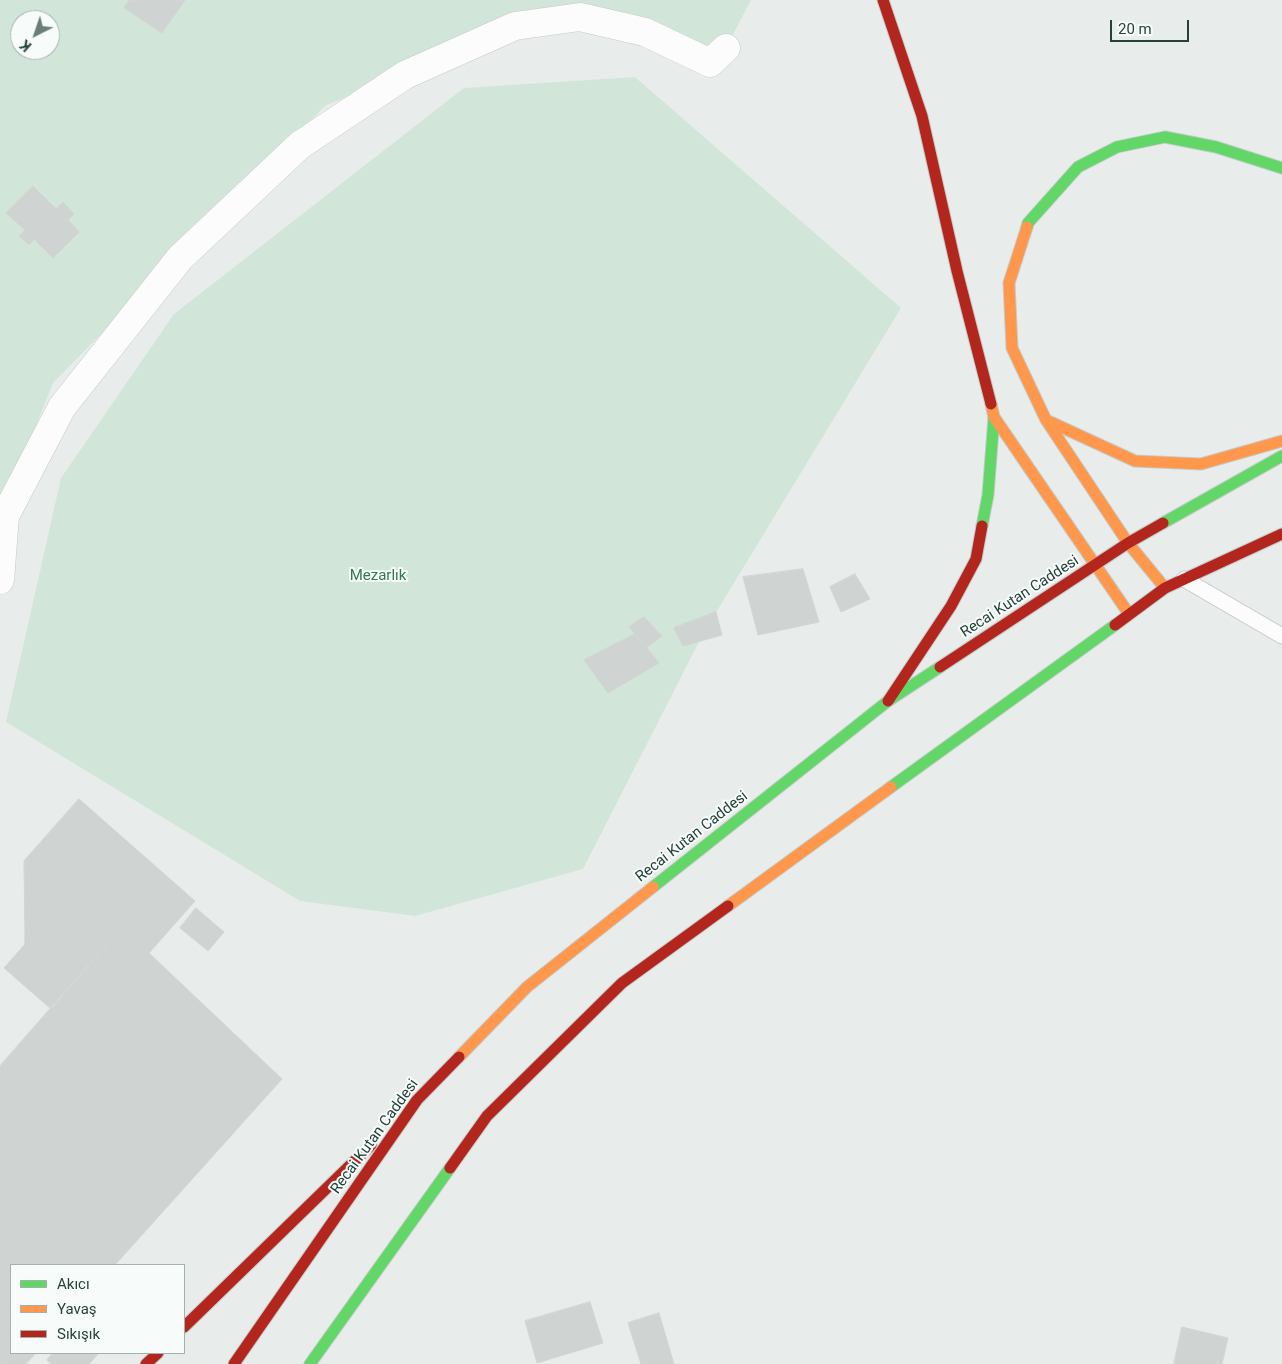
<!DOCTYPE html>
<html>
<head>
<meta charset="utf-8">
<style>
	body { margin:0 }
	#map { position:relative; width:1282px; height:1364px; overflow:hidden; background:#e8edeb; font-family:Roboto,sans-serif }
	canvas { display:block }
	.legend { position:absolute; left:10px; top:1264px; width:175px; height:90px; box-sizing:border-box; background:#f7fbf9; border:1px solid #a3b1ad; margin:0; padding:6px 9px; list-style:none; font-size:15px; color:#24423a }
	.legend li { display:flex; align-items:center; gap:10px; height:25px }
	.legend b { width:25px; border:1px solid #a3b1ad }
	.north { position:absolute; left:10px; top:10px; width:50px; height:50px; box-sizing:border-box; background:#f7fbf9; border:1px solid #a3b1ad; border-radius:50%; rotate:221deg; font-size:14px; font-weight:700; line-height:20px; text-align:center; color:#24423a }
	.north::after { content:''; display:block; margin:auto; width:18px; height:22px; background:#697e78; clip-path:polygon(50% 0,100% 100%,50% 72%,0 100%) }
	.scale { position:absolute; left:1110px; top:20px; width:79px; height:22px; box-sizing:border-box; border:2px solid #24423a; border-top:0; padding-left:6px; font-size:15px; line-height:18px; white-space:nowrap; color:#24423a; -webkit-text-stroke:4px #f7fbf9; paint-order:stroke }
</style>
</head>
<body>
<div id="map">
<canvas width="1282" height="1364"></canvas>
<ul class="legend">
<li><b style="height:6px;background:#63d668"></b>Akıcı</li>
<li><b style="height:6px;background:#ff974d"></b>Yavaş</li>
<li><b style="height:6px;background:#b3261e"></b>Sıkışık</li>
</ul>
<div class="north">K</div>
<div class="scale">20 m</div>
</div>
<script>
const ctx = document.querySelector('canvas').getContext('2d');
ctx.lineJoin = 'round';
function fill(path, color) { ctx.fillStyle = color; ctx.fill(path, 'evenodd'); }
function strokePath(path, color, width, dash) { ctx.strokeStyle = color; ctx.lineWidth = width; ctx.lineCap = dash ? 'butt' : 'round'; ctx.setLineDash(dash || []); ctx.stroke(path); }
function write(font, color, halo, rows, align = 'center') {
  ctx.font = font + ' Roboto,sans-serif'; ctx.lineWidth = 4; ctx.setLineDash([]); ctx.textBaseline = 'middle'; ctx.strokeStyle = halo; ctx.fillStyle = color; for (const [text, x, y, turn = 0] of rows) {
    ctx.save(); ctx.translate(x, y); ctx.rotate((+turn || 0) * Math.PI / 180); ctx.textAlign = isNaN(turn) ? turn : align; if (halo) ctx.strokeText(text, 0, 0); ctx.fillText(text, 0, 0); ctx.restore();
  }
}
const green = new Path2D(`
	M0,0H751L726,48L545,22L326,105L53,383L0,516ZM20,20H50V50H20Z
	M635,77L901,308L703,634L583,869L415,916L300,901L6,722L61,478L174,314L464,88Z`);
const building = new Path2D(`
	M130,0H185L162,33L124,8Z
	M33,186L56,209L63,202L74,214L68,220L79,232L53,258L34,239L29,245L19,236L25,230L6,213Z
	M803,569L819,622L758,635L743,577Z
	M855,574L870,599L841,612L830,587Z
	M716,612L722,635L683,646L674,628Z
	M644,617L662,636L646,648L629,627Z
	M635,634L659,663L608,693L584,660Z
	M79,799L195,901L149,953L121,928L51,1009L4,968L25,944L24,861Z
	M196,908L224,932L208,951L180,928Z
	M121,928L149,953L282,1079L115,1265H11V1353H36L26,1364H0V1066Z
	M590,1302L603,1343L537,1363L525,1321Z
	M659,1313L674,1364H641L628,1323Z
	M1182,1327L1228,1338L1222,1364H1174Z
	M53,1353H99L89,1364H51L47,1360Z`);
const lane = new Path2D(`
	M1184,579L1282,636`);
const street = new Path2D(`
	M0,580L5,516L62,407L180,258L300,145L405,75L515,26L580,17L645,32L710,63L726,48`);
const fast = new Path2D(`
	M1027,227L1028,223L1078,167L1117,147L1165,137L1216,147L1282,168
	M1163,523L1282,456
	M982,526L988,495L994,417
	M891,787L1115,625
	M653,887L888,701L940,667
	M310,1364L450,1168`);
const slow = new Path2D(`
	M1027,227L1009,283L1012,348L1046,420L1128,543L1165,588
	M991,404L994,417L1129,614
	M1046,420L1135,461L1201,464L1282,441
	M728,906L891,787
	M459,1057L527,987L653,887`);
const jam = new Path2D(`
	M883,0L922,116L957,271L991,404
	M1115,625L1165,588L1282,534
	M940,667L1128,543L1163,523
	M888,701L951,606L976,559L982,526
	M450,1168L487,1116L622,983L728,906
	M184,1327L371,1145
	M146,1364L158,1353
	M234,1364L417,1100L459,1057`);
const parkNames = [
	["Mezarlık",378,576]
];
const streetNames = [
	["Recai Kutan Caddesi",1020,597,-33],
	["Recai Kutan Caddesi",692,837,-38],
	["Recai Kutan Caddesi",375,1137,-54]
];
fill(green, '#d1e6d8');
fill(building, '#cfd4d2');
strokePath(building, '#d1d6d4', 1);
strokePath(lane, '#c5cac8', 17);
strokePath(street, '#c5cac8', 29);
strokePath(fast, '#c3cbc8', 13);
strokePath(slow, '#c3cbc8', 13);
strokePath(jam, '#c3cbc8', 13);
strokePath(lane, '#fcfcfc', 15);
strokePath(street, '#fcfcfc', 28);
strokePath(fast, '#63d668', 11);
strokePath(slow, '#ff974d', 11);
strokePath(jam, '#b3261e', 11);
write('15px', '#2d7a4b', '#f7fbf9', parkNames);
write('15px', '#24423a', '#f7fbf9', streetNames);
</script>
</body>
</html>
